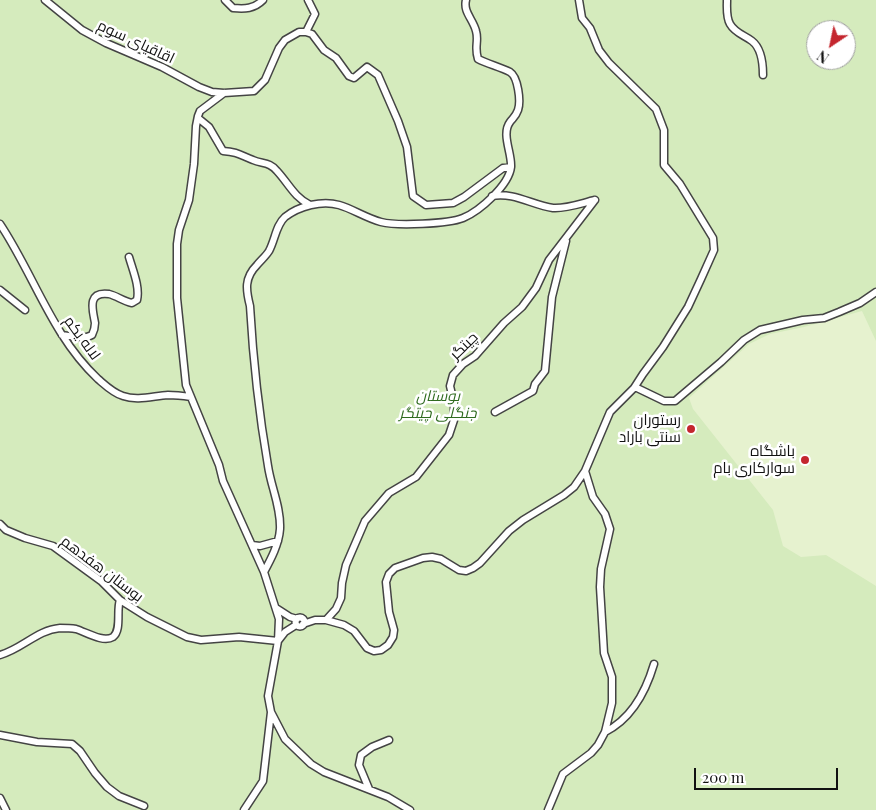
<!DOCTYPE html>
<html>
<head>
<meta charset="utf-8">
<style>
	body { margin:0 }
	#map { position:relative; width:876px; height:810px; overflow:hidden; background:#fffdf5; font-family:"Playfair Display",serif }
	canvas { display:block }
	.north { position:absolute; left:806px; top:20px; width:50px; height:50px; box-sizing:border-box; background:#fff; border:1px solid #a0a0a0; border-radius:50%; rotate:214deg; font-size:14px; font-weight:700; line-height:20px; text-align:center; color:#111 }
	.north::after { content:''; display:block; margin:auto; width:18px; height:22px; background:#c4262e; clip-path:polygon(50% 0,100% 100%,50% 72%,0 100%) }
	.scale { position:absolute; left:694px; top:768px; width:144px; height:22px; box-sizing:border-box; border:2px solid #111; border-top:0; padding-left:6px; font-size:15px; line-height:18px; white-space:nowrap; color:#111; -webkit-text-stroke:4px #fff; paint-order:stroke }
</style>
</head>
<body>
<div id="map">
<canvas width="876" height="810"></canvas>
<div class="north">N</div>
<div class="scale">200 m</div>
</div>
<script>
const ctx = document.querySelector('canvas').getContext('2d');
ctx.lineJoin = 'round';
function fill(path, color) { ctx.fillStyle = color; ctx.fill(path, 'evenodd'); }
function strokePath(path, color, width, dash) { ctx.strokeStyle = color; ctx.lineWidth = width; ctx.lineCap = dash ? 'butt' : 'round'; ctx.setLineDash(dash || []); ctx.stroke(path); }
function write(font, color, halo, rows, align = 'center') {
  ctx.font = font + ' "Playfair Display",Cairo,serif'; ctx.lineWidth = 5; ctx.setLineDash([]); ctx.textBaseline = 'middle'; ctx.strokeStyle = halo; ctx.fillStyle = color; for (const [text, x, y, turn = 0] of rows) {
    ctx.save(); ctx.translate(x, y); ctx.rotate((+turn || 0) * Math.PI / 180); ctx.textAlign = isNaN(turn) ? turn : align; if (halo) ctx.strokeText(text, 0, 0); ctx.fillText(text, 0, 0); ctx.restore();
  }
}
const green = new Path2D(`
	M0,0H876V810H0ZM816,30H846V60H816Z`);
const pitch = new Path2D(`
	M862,311L876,341V586L826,555L801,557L783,546L773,510L693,409L689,398L749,344L770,334L804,327Z`);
const minor = new Path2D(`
	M45,0L82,30L106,43L162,67L199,87L212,92L224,93L254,91L265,80L279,48L285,40L299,32H306L312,34L324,50L336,58L349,76L354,78L367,67L378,75L398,121L407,147L413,196L426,205L453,203L464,197L503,168L511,167
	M225,0L233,8C245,9 254,9 263,0
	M727,0C727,8 726,17 730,24C735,33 744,35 752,41C761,48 763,64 763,75
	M306,32L315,14L308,0
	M224,93L200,111L198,116L196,126L194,164L189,200L179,230L177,244V298L186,385L219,465L223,481L264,572C271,559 279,544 280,529C281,507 271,487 268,466C259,414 253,358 250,306C246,290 244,278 257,265C261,260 266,256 269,251C275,240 276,225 285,217C299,206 322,200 339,205C353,209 366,218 381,222C397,226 448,224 463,218C480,211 509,185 511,167C512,153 501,134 510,122C513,118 516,116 518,110C521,101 518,77 510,72C500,67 488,64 478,59C474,47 479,41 476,31C473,19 463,12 466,0
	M198,118L209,127L223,151C238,152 240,155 253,160C262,164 270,162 277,171C289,184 294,197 310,205
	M492,196C514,192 532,205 553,208C566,209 582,203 595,200
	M0,224C34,275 52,336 98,379C105,385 113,393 123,396C137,401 153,396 168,395C176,395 184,396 191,397
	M0,290L25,310
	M62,335C72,336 83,340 92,335C94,331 95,327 95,323C93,311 86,291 109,294C117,296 123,301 132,303L137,300C140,287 133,271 129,257
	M635,387L664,401H675L721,362L744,340L760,330L803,320L824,318L839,312L860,303L876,292
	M495,412L533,391L535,384L545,371L552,297L566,241
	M0,524L6,530L25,538L53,546L101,581L120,600L147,617L187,637L201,640L239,637L278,641L279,619L264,572
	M252,545L260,546L278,541
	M276,608L290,617L297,619
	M295.5 622a4.5 4.5 0 1 1 9 0a4.5 4.5 0 1 1-9 0Z
	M326,620L336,609L341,598L342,583L346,565L365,521L389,493L416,477L449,435L454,420V403L450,386L453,375L463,364L475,356L504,323L522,307L536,288L549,260L595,200
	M303,624L315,620H326L344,625L354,631L367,648L374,651L381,650L388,645L393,637L394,630L389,612L386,582L389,574L395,568L423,558L432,557L441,559L459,570L466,571L473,568L480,563L509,531L523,520L564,495L574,487L585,471L610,412L634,388L643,374L663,347L688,307L701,279L714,250L713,238L680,184L664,165V130L656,109L609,63L599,50L590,28L582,18L579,0
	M296,625L285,632L278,641L268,696L271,712L285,739L311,764L324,772L388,797L410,810
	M0,655C22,649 37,630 60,628C65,628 70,628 76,629C86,632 103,643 113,637C122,630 116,610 120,600
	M605,732C631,719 646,691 654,664
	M0,735L37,742L72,744L80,751L95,773L107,787L119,796L144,806
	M369,789L359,765L361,755L372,747L389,740
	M0,798L6,810
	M244,810L263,781L271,712
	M548,810L563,774L591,753L598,745L605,732L612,703V677L604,653L600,587L601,569L610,529L605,514L593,497L585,471`);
const markers = [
	[691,429,5,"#c4262e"],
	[805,460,5,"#c4262e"]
];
const streetNames = [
	["اقاقیای سوم",136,42,25],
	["لاله یکم",82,338,54],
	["چیتگر",464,346,-44],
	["بوستان هفدهم",102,569,37]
];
const parkNames = [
	["بوستان",438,396],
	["جنگلی چیتگر",438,413]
];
const poiNames = [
	["رستوران",681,420],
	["سنتی باراد",681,437],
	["باشگاه",795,451],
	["سوارکاری بام",795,468]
];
fill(green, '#d5ebbd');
fill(pitch, '#e6f2cf');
strokePath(minor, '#444', 9);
strokePath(minor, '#fff', 6);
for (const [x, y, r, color] of markers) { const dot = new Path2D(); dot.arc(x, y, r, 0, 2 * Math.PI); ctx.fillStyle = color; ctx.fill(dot); strokePath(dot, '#fff', 2); }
write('15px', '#111', '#fff', streetNames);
write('italic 15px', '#2f6b1f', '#fff', parkNames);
write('15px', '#111', '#fff', poiNames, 'right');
</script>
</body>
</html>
